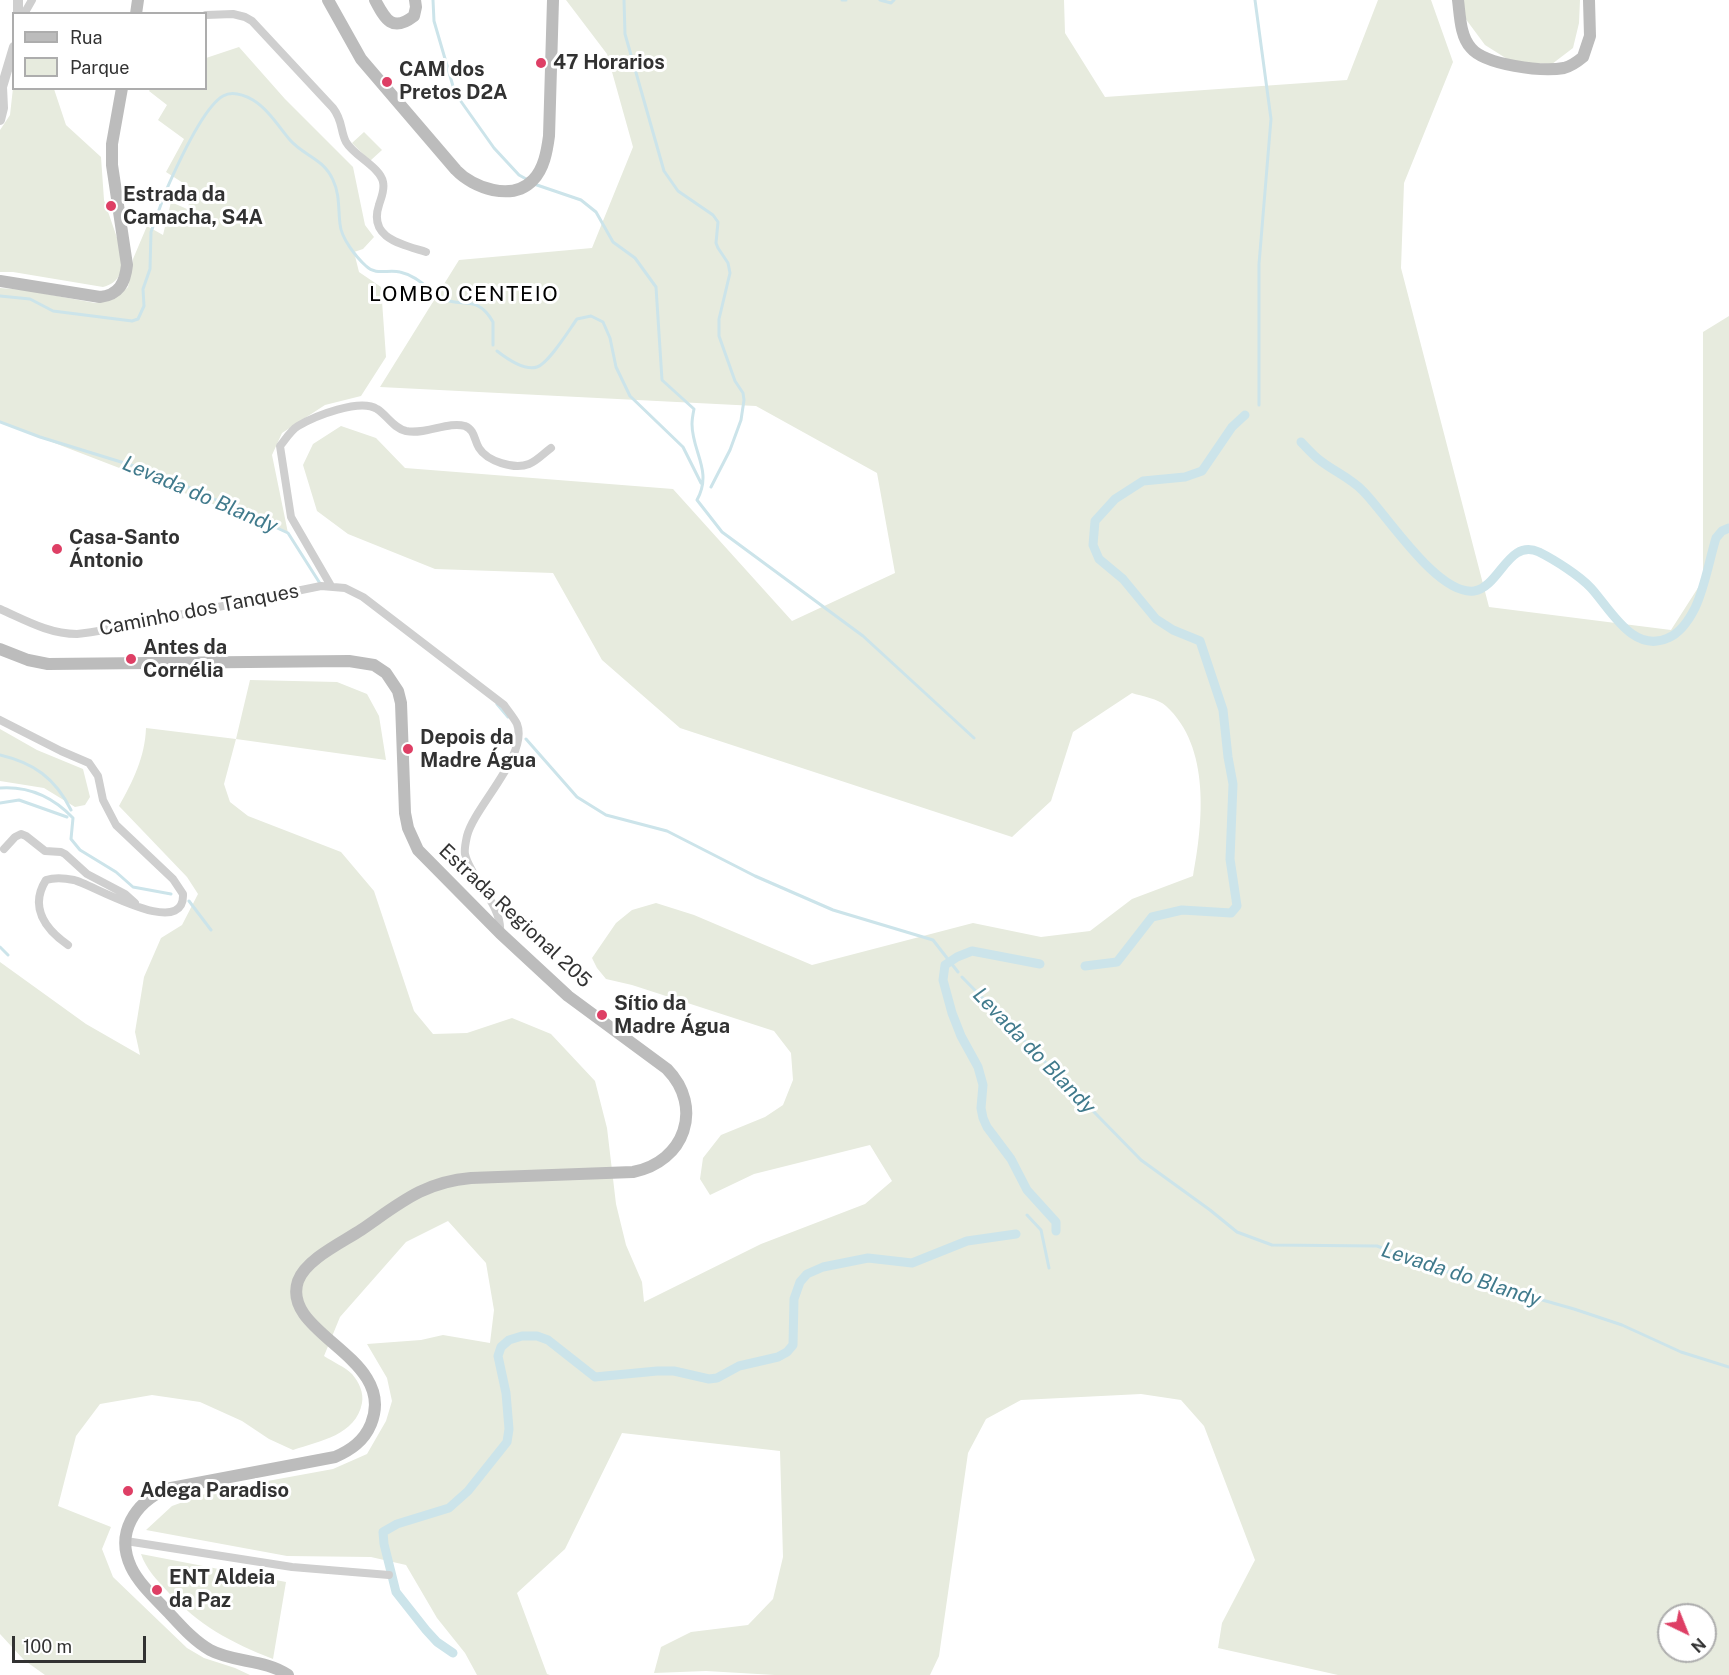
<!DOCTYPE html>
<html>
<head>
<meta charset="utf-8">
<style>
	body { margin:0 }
	#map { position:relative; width:1729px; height:1675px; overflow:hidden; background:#fff; font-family:"Public Sans",sans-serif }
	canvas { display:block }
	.legend { position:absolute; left:12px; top:12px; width:195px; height:78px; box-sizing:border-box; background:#fff; border:2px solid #adadad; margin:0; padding:8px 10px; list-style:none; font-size:18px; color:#323232 }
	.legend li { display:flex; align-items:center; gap:12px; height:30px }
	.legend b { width:30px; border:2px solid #adadad }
	.north { position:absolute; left:1657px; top:1603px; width:60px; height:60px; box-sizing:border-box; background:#fff; border:2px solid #adadad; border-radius:50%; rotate:137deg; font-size:16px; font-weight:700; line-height:24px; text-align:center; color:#323232 }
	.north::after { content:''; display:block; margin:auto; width:21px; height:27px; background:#de3f65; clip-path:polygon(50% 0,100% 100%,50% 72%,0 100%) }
	.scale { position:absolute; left:12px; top:1636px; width:134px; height:27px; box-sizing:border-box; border:3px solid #323232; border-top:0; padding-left:8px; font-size:18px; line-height:21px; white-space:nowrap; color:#323232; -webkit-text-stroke:4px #fff; paint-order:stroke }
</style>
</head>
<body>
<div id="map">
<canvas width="1729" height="1675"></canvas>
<ul class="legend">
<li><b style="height:8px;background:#bcbcbc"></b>Rua</li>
<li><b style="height:16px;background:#e7ebde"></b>Parque</li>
</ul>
<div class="north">N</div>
<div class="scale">100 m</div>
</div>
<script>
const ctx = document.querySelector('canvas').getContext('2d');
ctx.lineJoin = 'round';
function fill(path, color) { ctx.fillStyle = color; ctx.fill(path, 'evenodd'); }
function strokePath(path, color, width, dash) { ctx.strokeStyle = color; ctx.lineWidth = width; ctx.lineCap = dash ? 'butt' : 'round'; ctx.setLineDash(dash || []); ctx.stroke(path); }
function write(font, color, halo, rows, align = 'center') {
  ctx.font = font + ' "Public Sans",sans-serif'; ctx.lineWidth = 6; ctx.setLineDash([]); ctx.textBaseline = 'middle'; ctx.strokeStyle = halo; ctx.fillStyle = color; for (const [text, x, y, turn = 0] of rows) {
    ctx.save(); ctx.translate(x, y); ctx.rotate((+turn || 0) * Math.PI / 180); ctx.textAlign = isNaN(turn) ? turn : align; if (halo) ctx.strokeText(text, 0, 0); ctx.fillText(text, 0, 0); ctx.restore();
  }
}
const green = new Path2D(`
	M566,0H1064L1065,33L1105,97L1347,80L1378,0H1431L1453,62L1404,183L1401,268L1489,607L1671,630L1703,580V332L1729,316V1675H1338L1218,1648L1222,1623L1255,1560L1204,1426L1181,1400L1141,1394L1021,1400L986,1419L968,1453L939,1656L930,1675H775L706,1671L654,1673L661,1647L691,1632L748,1625L773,1599L783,1557L780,1451L622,1433L565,1549L517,1593L547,1674L550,1675H477L465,1653L437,1618L406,1565L371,1557L287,1556L146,1530L172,1506L213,1491L333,1469L367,1454L386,1421L392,1401L387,1378L367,1344L421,1340L443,1335L490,1343L494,1310L486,1263L448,1221L406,1242L340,1317L324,1356C333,1362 345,1367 352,1374C359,1382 364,1393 362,1403C356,1435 320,1441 293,1450L269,1439L242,1421L200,1402L152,1395L100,1404L76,1436L58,1506L111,1527L102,1549L113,1577L187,1648L204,1658L235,1668L250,1675H45L24,1660L0,1634V962L86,1024L140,1055L135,1032L144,977L161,938L182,925L198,894L187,877L119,806C133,781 145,757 146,728L236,739L250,680L337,682L367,694L379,716L386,760L236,739L224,784L230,802L248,816L341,852L374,891L414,1011L433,1034L467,1033L512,1018L551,1034L595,1081L607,1128L616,1204L626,1245L642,1282L644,1302L761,1244L865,1204L892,1181L870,1145L754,1174L710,1195L700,1179L703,1158L721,1135L765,1117L783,1105L793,1080L791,1053L774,1031L632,985L606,979L597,968L592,958L616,923L632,910L656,903L694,915L812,965L973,923L1041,937L1090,931L1132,899L1193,876C1203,823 1211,747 1166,706C1159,699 1141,696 1132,693L1073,732L1051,801L1012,837L680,728L602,660L553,573L435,569L348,534L317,511L303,465L313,444L341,426L376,438L405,468L673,489L792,621L895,573L877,473L756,406L380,387L459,260L592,248L633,147L607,54ZM1669,1615H1705V1651H1669Z
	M1462,0H1580L1579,23L1573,48L1552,64L1512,62L1485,45L1465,18Z
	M239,47L285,99L353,167L365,225L374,237L363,249L354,252L359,272L381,287L386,357L361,396L325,405L282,433L272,455L288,533L0,422V288L25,290L95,303L114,299L128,287L133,259L147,226L163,235L171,202L187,209L194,190L166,172L184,139L158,120L167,105L149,91L151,88H206V58Z
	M13,88L54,89L66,125L101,157L104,200L125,261C120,275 118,283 103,287L13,272H0V130L10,115Z
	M364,132L382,150L370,161L352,143Z
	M0,729L37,750L83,769L90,797L85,805L75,807L44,788L0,781Z
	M141,1554L286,1582L273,1659C230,1642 200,1626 168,1592C157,1580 146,1569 141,1554Z`);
const stream = new Path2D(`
	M433,0L434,21L455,93L494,148L519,175L528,180
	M624,0L625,34L664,171L678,191L713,215L718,222L716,243L718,248L728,263L730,273L719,319V336L735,381L743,393L744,400L741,420L730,450L711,487
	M842,0H846
	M880,0L891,3L894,0
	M1255,0L1271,119L1259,264V405
	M534,184L581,200L596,212L613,242L635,258L656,287L662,380L694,409C693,414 692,419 692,424C692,452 713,471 697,500L722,532L863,636L974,738
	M165,193C175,170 202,108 223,96C232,91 244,95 253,100C268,109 279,127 290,140C304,156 323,158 333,180C340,195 338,208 340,224C341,238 356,257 366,266C376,276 388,269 400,272C418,276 428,290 442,298C461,309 477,293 493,322V345
	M0,296L30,299L53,311L132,321L138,319L144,306L143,289L150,269L151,232L164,196
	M497,351C506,358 525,371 537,367C549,363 569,330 577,319L591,316L603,322L610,338L616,367L630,396L683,447L701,483
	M0,422L40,437L160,474L288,533L321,585
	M497,704L508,717
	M526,739L577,797L606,815L667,831L755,876L833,910L933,940L947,958
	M0,755C34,763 55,778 71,810
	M0,788C29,786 53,797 73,818L71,839L80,850L116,872L133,887L171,894
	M0,803L19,800L67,817
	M189,901L211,930
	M0,947L8,955
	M951,963L958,972
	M962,977L1141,1160L1210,1210L1237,1232L1272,1245L1377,1246L1465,1278L1574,1309L1622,1325L1681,1352L1729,1367
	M1027,1215L1041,1230L1049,1268`);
const canal = new Path2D(`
	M1301,442C1306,447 1311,453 1317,458C1331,470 1349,477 1362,490C1385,512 1437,596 1474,591C1500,587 1508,538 1539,552C1555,560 1580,576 1591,588C1611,610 1633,654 1668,638C1680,633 1689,620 1695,608C1705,587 1709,561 1716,538L1722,531L1729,528
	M1040,964L972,951L957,957L945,965L943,980L952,1013L961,1036L978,1067L983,1085L981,1108L983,1118L987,1127L1011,1159L1027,1190L1056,1222V1231
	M1085,966L1117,962L1152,917L1182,910L1231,913L1237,906L1230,859L1233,784L1228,757L1223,710L1200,641L1173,630L1156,619L1123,579L1099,559L1093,545L1095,521L1115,499L1143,481L1185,477L1202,471L1232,427L1245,415
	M453,1653L437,1642L426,1630L396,1592L384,1544L383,1532L397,1524L449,1508L468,1491L507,1442L509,1429L506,1393L498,1356L501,1347L509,1340L522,1336H537L548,1340L595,1377L657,1371H674L709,1379L717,1378L739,1366L778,1357L787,1352L793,1345L794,1299L800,1282L807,1274L823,1267L868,1258L912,1263L967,1241L1016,1234`);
const minor = new Path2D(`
	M24,14L32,0
	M206,15L233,14L245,17L252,21L333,108C343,121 340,130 346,142C354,156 380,167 383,182C385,190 381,198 379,205C368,238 401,244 426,252
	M331,586L291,517L280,446C285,440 291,430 298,426C315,416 360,398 377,409C387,415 393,428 406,431C426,435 448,421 465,426C475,430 474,440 479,448C487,461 514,470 529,464C537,461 544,453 551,448
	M0,609C25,620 49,634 77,634C88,633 99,631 110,629L321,586L345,588L363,597L504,705C508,711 514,718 517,724C529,755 474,807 467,836C466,841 464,849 465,854C470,878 503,905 500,933
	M0,720L61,751L89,763L98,776L103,800L116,825L173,879L183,894C185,941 92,884 74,880C65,878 55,877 46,880C29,907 45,929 68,945
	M4,849L15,837L21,834L26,836L45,851L61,852L65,854L87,874L125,894L135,903
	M126,1541L292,1567L389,1575`);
const tertiary = new Path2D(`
	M18,0V14
	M0,120L3,108L2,87L14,47`);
const secondary = new Path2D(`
	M328,0L361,59L456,170C473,188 512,202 533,180C544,169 547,151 549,136L553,0
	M375,0C385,19 392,33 414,16L416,7L415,0
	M1458,0C1460,15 1460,36 1471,48C1485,65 1542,72 1564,68C1572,66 1577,62 1583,57L1590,36L1589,0
	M136,14L138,0
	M0,281L100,297C119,295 125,283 127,265L112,165V144L122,88
	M0,649L28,660L48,664L349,661L374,665L386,673L398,691L401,703L405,813L408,828L418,850L500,933L568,996L667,1069C704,1107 685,1162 633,1172L471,1178C423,1182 399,1204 361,1230C343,1242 306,1259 298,1281C280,1334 398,1357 371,1424C364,1441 351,1450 335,1457L166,1489C135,1503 115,1533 131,1567C139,1584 156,1599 169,1613C181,1626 194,1641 210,1650C234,1663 265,1659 288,1675`);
const markers = [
	[541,63,6,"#de3f65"],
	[387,82,6,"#de3f65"],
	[111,206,6,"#de3f65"],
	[57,549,6,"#de3f65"],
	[131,659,6,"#de3f65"],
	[408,749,6,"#de3f65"],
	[602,1015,6,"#de3f65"],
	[128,1491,6,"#de3f65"],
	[157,1590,6,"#de3f65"]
];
const poiNames = [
	["47 Horarios",553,63],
	["CAM dos",399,70],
	["Pretos D2A",399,93],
	["Estrada da",123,195],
	["Camacha, S4A",123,218],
	["Casa-Santo",69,538],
	["Ántonio",69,561],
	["Antes da",143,648],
	["Cornélia",143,671],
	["Depois da",420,738],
	["Madre Água",420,761],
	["Sítio da",614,1004],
	["Madre Água",614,1027],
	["Adega Paradiso",140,1491],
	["ENT Aldeia",169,1578],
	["da Paz",169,1601]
];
const streetNames = [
	["Caminho dos Tanques",199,610,-11],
	["Estrada Regional 205",515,916,43]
];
const neighbourhoodNames = [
	["LOMBO CENTEIO",464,295]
];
const waterNames = [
	["Levada do Blandy",200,495,23],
	["Levada do Blandy",1034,1051,46],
	["Levada do Blandy",1461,1275,18]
];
fill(green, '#e7ebde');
strokePath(stream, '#cce4ea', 3);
strokePath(canal, '#cce4ea', 9);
strokePath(minor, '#cfcfcf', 8);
strokePath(tertiary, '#cfcfcf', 10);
strokePath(secondary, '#bcbcbc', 12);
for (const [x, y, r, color] of markers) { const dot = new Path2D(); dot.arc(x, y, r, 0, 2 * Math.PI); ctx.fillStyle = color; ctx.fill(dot); strokePath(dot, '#fff', 2); }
write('bold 20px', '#323232', '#fff', poiNames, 'left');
write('20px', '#323232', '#fff', streetNames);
ctx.letterSpacing = '1.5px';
write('21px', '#000', '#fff', neighbourhoodNames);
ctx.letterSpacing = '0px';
write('italic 21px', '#407a8c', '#fff', waterNames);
</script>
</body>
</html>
